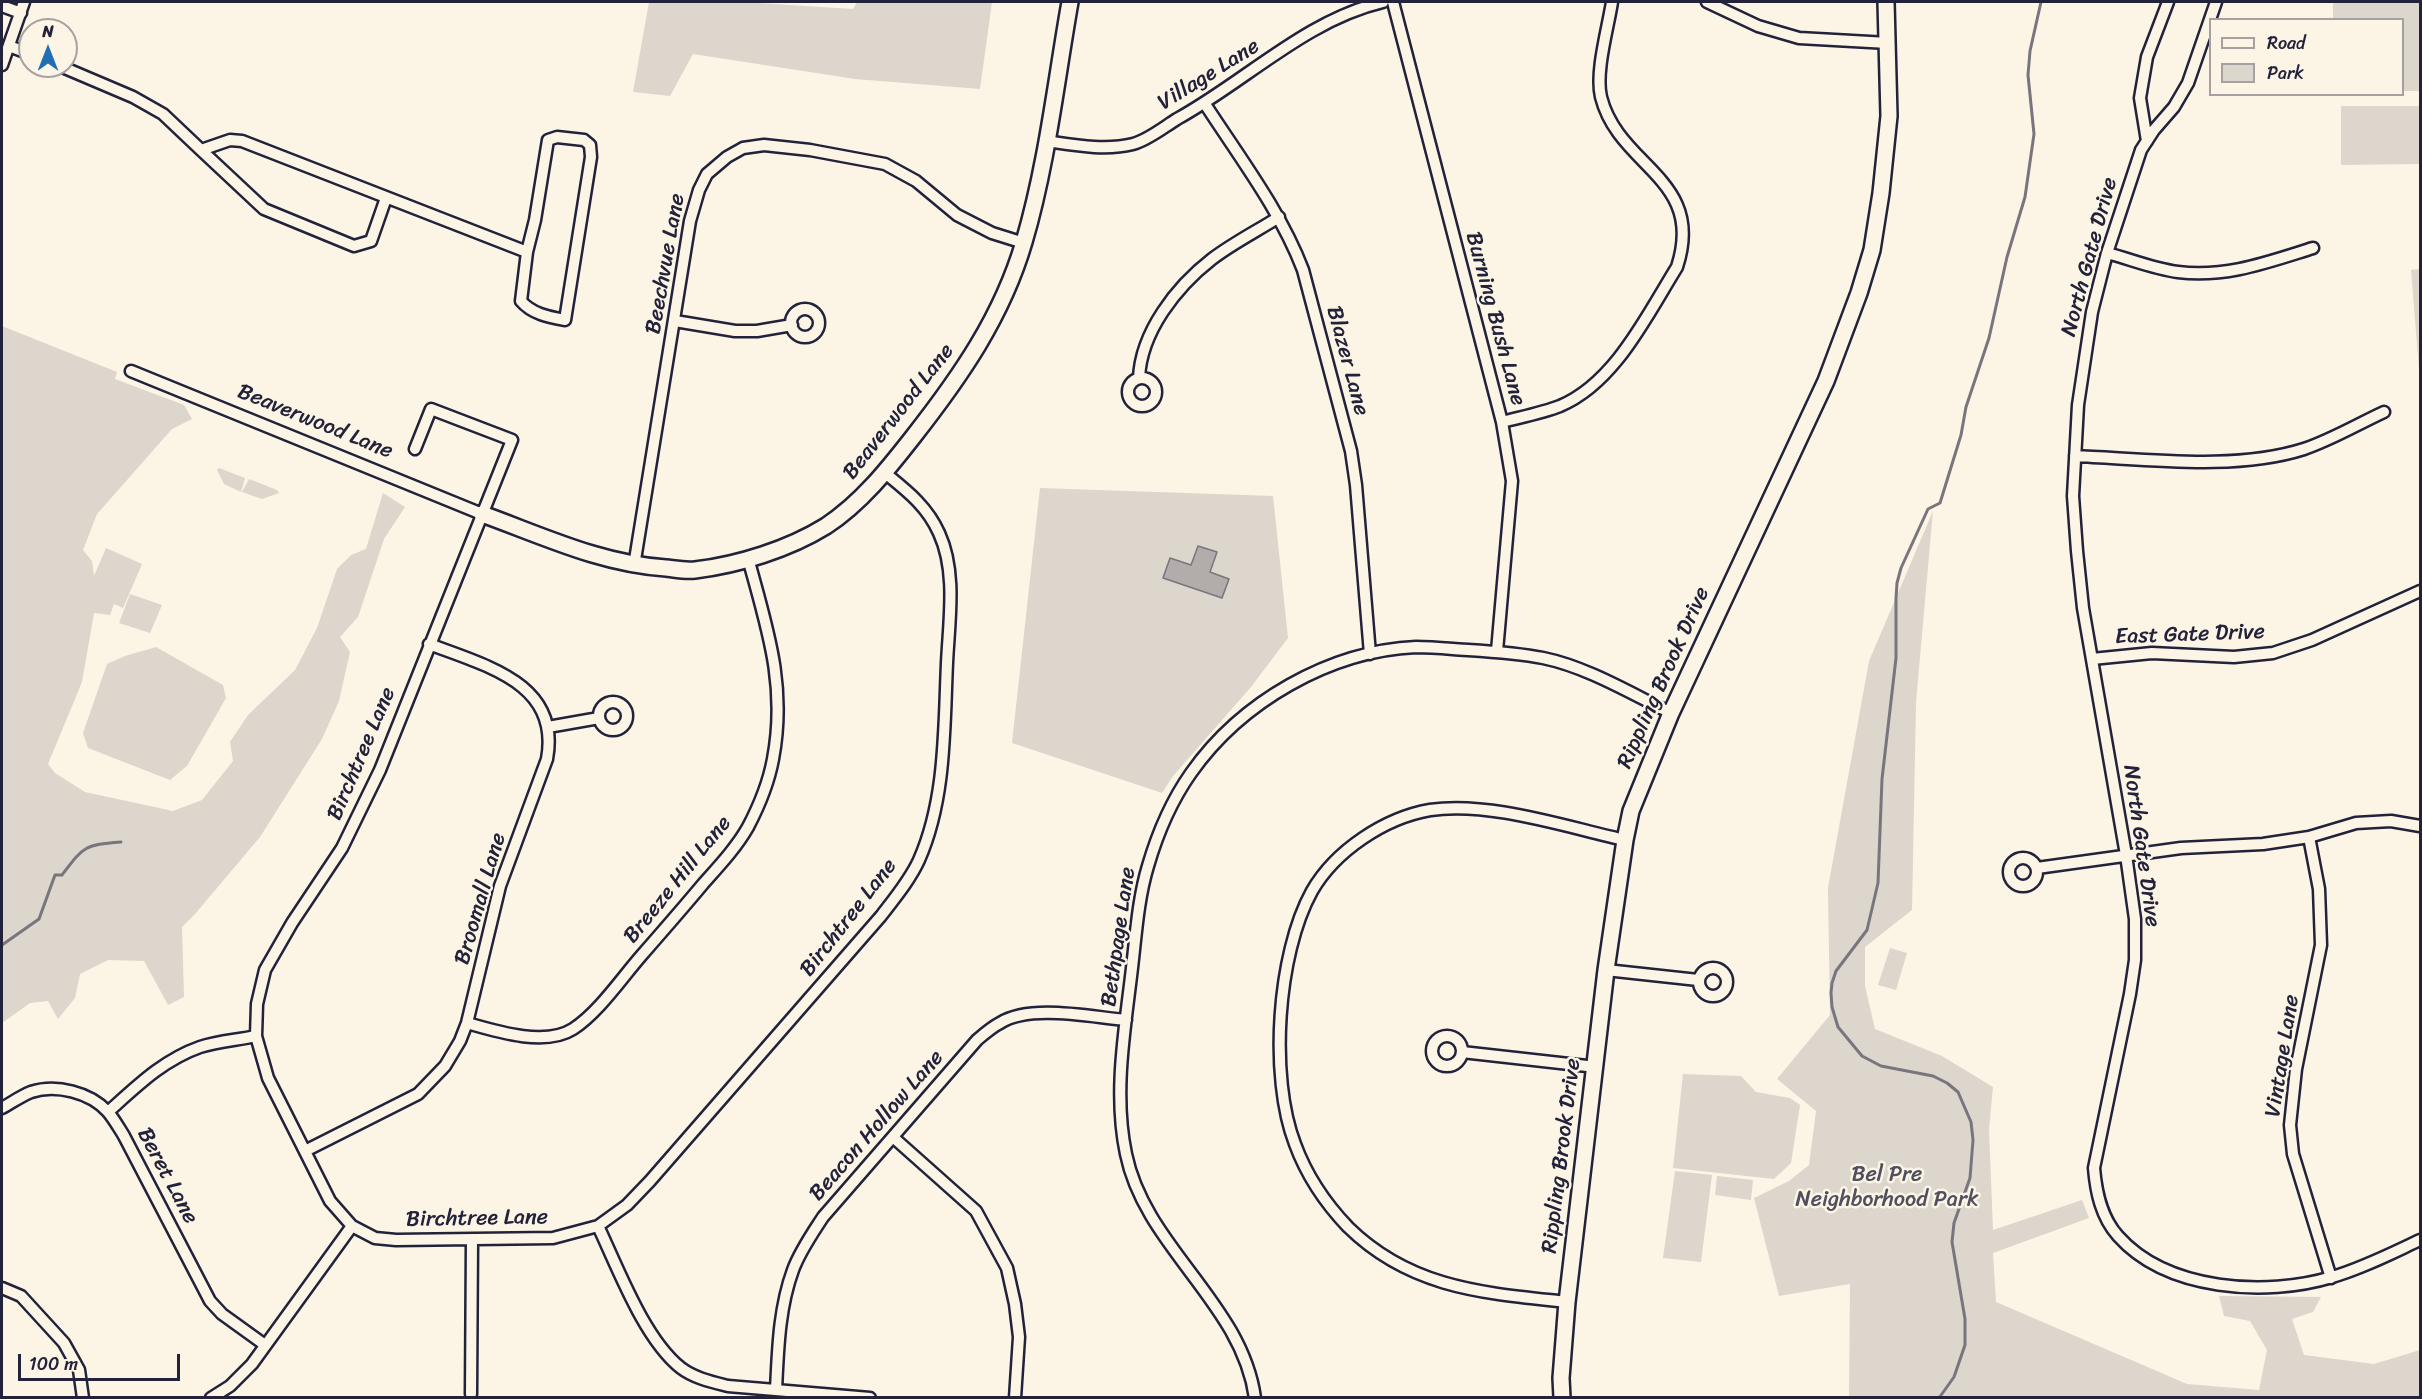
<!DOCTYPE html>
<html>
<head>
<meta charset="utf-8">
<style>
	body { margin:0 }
	#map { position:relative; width:2422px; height:1399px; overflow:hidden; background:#fcf5e5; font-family:Sriracha,sans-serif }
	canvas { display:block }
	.frame { position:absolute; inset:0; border:3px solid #22223b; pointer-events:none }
	.legend { position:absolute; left:2209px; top:18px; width:195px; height:78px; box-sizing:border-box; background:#fcf5e5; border:2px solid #a5a1a1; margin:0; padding:8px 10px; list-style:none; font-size:18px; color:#22223b }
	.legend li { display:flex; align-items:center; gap:12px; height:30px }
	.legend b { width:30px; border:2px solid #a5a1a1 }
	.north { position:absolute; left:18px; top:18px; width:60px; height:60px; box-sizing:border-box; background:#fcf5e5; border:2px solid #a5a1a1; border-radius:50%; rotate:0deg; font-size:16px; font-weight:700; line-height:24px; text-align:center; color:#22223b }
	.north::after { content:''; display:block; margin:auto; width:21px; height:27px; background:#1f6fb2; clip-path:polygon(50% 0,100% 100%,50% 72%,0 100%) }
	.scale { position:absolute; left:18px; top:1354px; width:162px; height:27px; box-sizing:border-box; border:3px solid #22223b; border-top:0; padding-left:8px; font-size:18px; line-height:21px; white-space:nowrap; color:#22223b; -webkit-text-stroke:4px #fcf5e5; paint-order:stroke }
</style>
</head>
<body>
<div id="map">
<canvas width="2422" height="1399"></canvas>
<div class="frame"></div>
<ul class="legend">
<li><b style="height:8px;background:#fcf5e5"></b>Road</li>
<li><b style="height:16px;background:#dcd6cc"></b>Park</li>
</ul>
<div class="north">N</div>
<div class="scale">100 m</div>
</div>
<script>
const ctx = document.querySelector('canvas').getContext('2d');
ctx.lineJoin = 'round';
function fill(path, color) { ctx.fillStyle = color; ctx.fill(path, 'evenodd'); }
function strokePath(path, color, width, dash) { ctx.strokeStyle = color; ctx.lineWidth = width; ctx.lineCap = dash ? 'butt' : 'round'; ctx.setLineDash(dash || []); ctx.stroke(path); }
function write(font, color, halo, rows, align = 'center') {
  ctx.font = font + ' Sriracha,sans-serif'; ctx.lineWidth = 5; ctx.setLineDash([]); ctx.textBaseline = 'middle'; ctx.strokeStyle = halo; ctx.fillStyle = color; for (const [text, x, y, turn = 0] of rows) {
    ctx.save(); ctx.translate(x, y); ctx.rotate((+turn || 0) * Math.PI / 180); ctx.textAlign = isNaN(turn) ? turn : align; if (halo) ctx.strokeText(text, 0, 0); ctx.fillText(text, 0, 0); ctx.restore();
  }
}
const green = new Path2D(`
	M649,2H743L853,9L857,2H992L980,89L855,79L693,54L670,96L633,92Z
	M2333,2H2420V91H2403L2402,20L2333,19Z
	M2341,106H2420V164L2341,165Z
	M2420,269V382L2411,270Z
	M2,326L117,372L115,379L184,405L192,419L172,429L97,514L83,550L92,561L94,576L106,548L142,564L123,608L114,604L110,615L94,613L82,682L48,764L55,773L85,792L173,811L202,800L233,761L230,742L248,715L295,670L317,628L337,569L351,555L366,549L383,493L405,507L384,539L358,617L340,637L350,652L339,701L322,739L260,837L195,914L182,927L184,997L168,1005L144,961L108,960L80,974L75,998L58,1019L48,1001L30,1003L2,1023Z
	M219,468L245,478L241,492L224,484L217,470Z
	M249,479L277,490L279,493L262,499L242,492Z
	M1040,488L1273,496L1288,638L1251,687L1173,776L1162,793L1012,743Z
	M1933,511L1916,702L1912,910L1865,947V986L1875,1029L1942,1056L1993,1087L1989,1129L1993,1230L2082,1200L2089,1218L1993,1253L1996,1302L2187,1384L2259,1390L2267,1350L2250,1321L2224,1316L2219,1296L2321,1297L2313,1312L2292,1319L2304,1355L2374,1364L2420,1350V1397H1849L1850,1284L1779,1296L1754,1198L1789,1181L1809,1165L1816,1111L1777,1079L1830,1015L1828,888L1869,661Z
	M130,594L162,605L150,633L119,623Z
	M156,647L223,685L226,698L187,766L170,780L88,748L83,733L107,664L125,656Z
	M1890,948L1907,953L1896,990L1878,985Z
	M1683,1074L1741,1076L1756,1092L1790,1098L1800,1105L1791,1163L1774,1179L1673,1168Z
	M1675,1171L1712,1175L1701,1262L1663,1258Z
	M1717,1176L1753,1180L1751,1200L1715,1195Z`);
const water = new Path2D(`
	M1198,546L1217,552L1210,572L1229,579L1222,598L1163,578L1170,558L1191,565Z`);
const stream = new Path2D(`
	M2,945L39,919L55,875H62C84,846 84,845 121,842
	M1939,1398L1954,1377L1965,1345V1319L1952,1242L1954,1223L1970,1178L1973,1140L1971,1122L1958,1092L1947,1083L1933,1076L1881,1066L1862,1056L1838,1027L1832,1007L1831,993L1832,983L1836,971L1867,930L1878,883L1882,779L1896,658V598L1897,583L1901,568L1928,509L1940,503L1961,435L1966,407L1989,338L2007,257L2025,197L2034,134L2028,75L2030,51L2041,2`);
const street = new Path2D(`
	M1393,2L1502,422L1512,481L1497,651
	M1707,2L1758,26L1799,38L1888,43
	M2216,2L2188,83L2174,107L2154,130L2141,150L2107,253L2092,312L2078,405L2073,496L2077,551L2083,608L2126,855L2135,919V960L2130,994L2094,1168C2096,1192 2101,1217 2118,1236C2167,1291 2266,1297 2332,1277C2363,1268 2392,1253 2420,1240
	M2,6L21,13
	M9,46L30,54
	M2,65L24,2
	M60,66L133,97L163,114L201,150L230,140L242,141L527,252
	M1205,104C1240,158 1280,210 1303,270L1351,451L1356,485L1370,654
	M557,137L584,140L590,145L591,157L565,320C549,317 532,314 521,301L527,252L535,220L548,140Z
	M1046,141C1074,145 1105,151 1133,144C1148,140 1164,127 1177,119C1246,81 1306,20 1383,2
	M2147,141L2140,98L2147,57L2168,2
	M201,150L264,209L354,246L371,241L386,198
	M2107,253C2130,259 2154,269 2178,272C2226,278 2268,262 2313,248
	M791 323a14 14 0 1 1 28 0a14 14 0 1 1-28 0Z
	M675,321L735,331H757L792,325
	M131,371L482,514
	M1128 392a14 14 0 1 1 28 0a14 14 0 1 1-28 0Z
	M1139,378C1141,332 1176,287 1212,259C1233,243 1257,231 1279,217
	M1502,422C1521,417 1542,413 1560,406C1615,383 1647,315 1677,267C1706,178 1619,168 1601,97C1595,72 1608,28 1612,2
	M415,449L431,409L512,440L380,770L342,848L292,923L265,970L257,1004L256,1036L268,1078L330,1201L352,1226L375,1238L396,1240L553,1238L598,1226L627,1205L650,1181L881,916C894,899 910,880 919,860C946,799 944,728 947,663C949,620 957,572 939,533C927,506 907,491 885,473
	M2075,456C2147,459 2235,471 2304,449C2331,440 2358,424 2384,412
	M634,566L690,221L699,190L707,174L727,157L743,148L764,145L810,150L885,164L916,181L957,215L992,233L1024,243
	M2092,659L2152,653L2234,657L2273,653L2312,640L2420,591
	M599 716a14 14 0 1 1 28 0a14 14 0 1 1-28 0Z
	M548,727L599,718
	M2309,837L2319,889L2321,945L2296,1069L2290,1125L2293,1154L2331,1278
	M2009 872a14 14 0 1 1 28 0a14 14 0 1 1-28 0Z
	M2037,868L2181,848L2263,844L2309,837L2356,823L2391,821L2420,826
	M1699 982a14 14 0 1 1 28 0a14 14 0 1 1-28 0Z
	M1606,970L1698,980
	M467,1023C495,1031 545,1047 573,1029C598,1013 621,979 641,956C662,932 683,908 703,884C719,866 736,848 748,827C759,806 769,781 773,759C787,685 767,628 748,558
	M1432 1051a15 15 0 1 1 30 0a15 15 0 1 1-30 0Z
	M1462,1052L1596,1067
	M2,1108C11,1103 21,1096 31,1092C56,1084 90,1092 108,1112C114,1119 119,1128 124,1136L210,1301L222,1314L265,1345
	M108,1112C137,1086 163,1060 200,1047C218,1041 238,1040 256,1036
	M894,1138L976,1211L1007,1268L1015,1304L1019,1337L1015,1398
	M305,1151L418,1094L445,1066L460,1041L467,1023L500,886L547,759C561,683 486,666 429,644
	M598,1226C618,1268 644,1339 681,1368C694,1378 712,1382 728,1386L870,1398
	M2,1288L21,1296L64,1343L79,1370L83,1398
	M1567,1302C1485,1293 1411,1289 1348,1227C1326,1204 1306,1174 1295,1144C1269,1077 1277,954 1312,891C1335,851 1384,818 1430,810C1489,801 1566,827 1625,840
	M776,1390C778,1349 779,1308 793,1270C800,1251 812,1234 823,1217L977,1040C984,1034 992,1027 1000,1023C1031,1004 1090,1017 1126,1020
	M471,1394L472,1240
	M211,1398L230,1386L252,1364L352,1226
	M1255,1398C1242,1303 1145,1247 1126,1154C1113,1093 1125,1029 1132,968C1136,934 1138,899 1148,866C1157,835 1172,800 1191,773C1241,702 1329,651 1416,647C1428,647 1441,648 1453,649C1483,651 1513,652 1543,658C1587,667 1630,693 1671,713`);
const secondary = new Path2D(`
	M482,514C543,536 601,564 666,568C675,569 685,571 695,570C738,565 789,549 826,526C861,503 888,469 913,437C960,377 1002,317 1024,242C1047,164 1056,81 1070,2
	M1562,1398L1561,1378L1567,1302L1606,970L1625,840L1631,811L1671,713L1826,381L1859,293L1872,250L1881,193L1889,116L1886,2`);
const streetNames = [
	["Village Lane",1209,75,-32],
	["North Gate Drive",2090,257,-75],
	["Beechvue Lane",666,264,-80],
	["Burning Bush Lane",1495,319,75],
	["Blazer Lane",1347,361,75],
	["Beaverwood Lane",899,412,-52],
	["Beaverwood Lane",315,422,22],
	["East Gate Drive",2190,635,-2],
	["Rippling Brook Drive",1664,678,-66],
	["Birchtree Lane",362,754,-67],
	["North Gate Drive",2141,846,82],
	["Breeze Hill Lane",678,880,-51],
	["Broomall Lane",481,899,-74],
	["Birchtree Lane",849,918,-52],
	["Bethpage Lane",1119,937,-82],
	["Vintage Lane",2283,1056,-81],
	["Beacon Hollow Lane",877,1126,-49],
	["Rippling Brook Drive",1562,1156,-83],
	["Beret Lane",167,1176,62],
	["Birchtree Lane",477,1219,-1]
];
const parkNames = [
	["Bel Pre",1887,1175],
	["Neighborhood Park",1887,1200]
];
fill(green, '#dcd6cc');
fill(water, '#b2adab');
strokePath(water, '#78757e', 1.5);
strokePath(stream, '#78757e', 3);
strokePath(street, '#22223b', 15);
strokePath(secondary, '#22223b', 20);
strokePath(street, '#fcf5e5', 10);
strokePath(secondary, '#fcf5e5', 15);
write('22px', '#22223b', '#fcf5e5', streetNames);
write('22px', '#504f5f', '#fcf5e5', parkNames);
</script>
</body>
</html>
